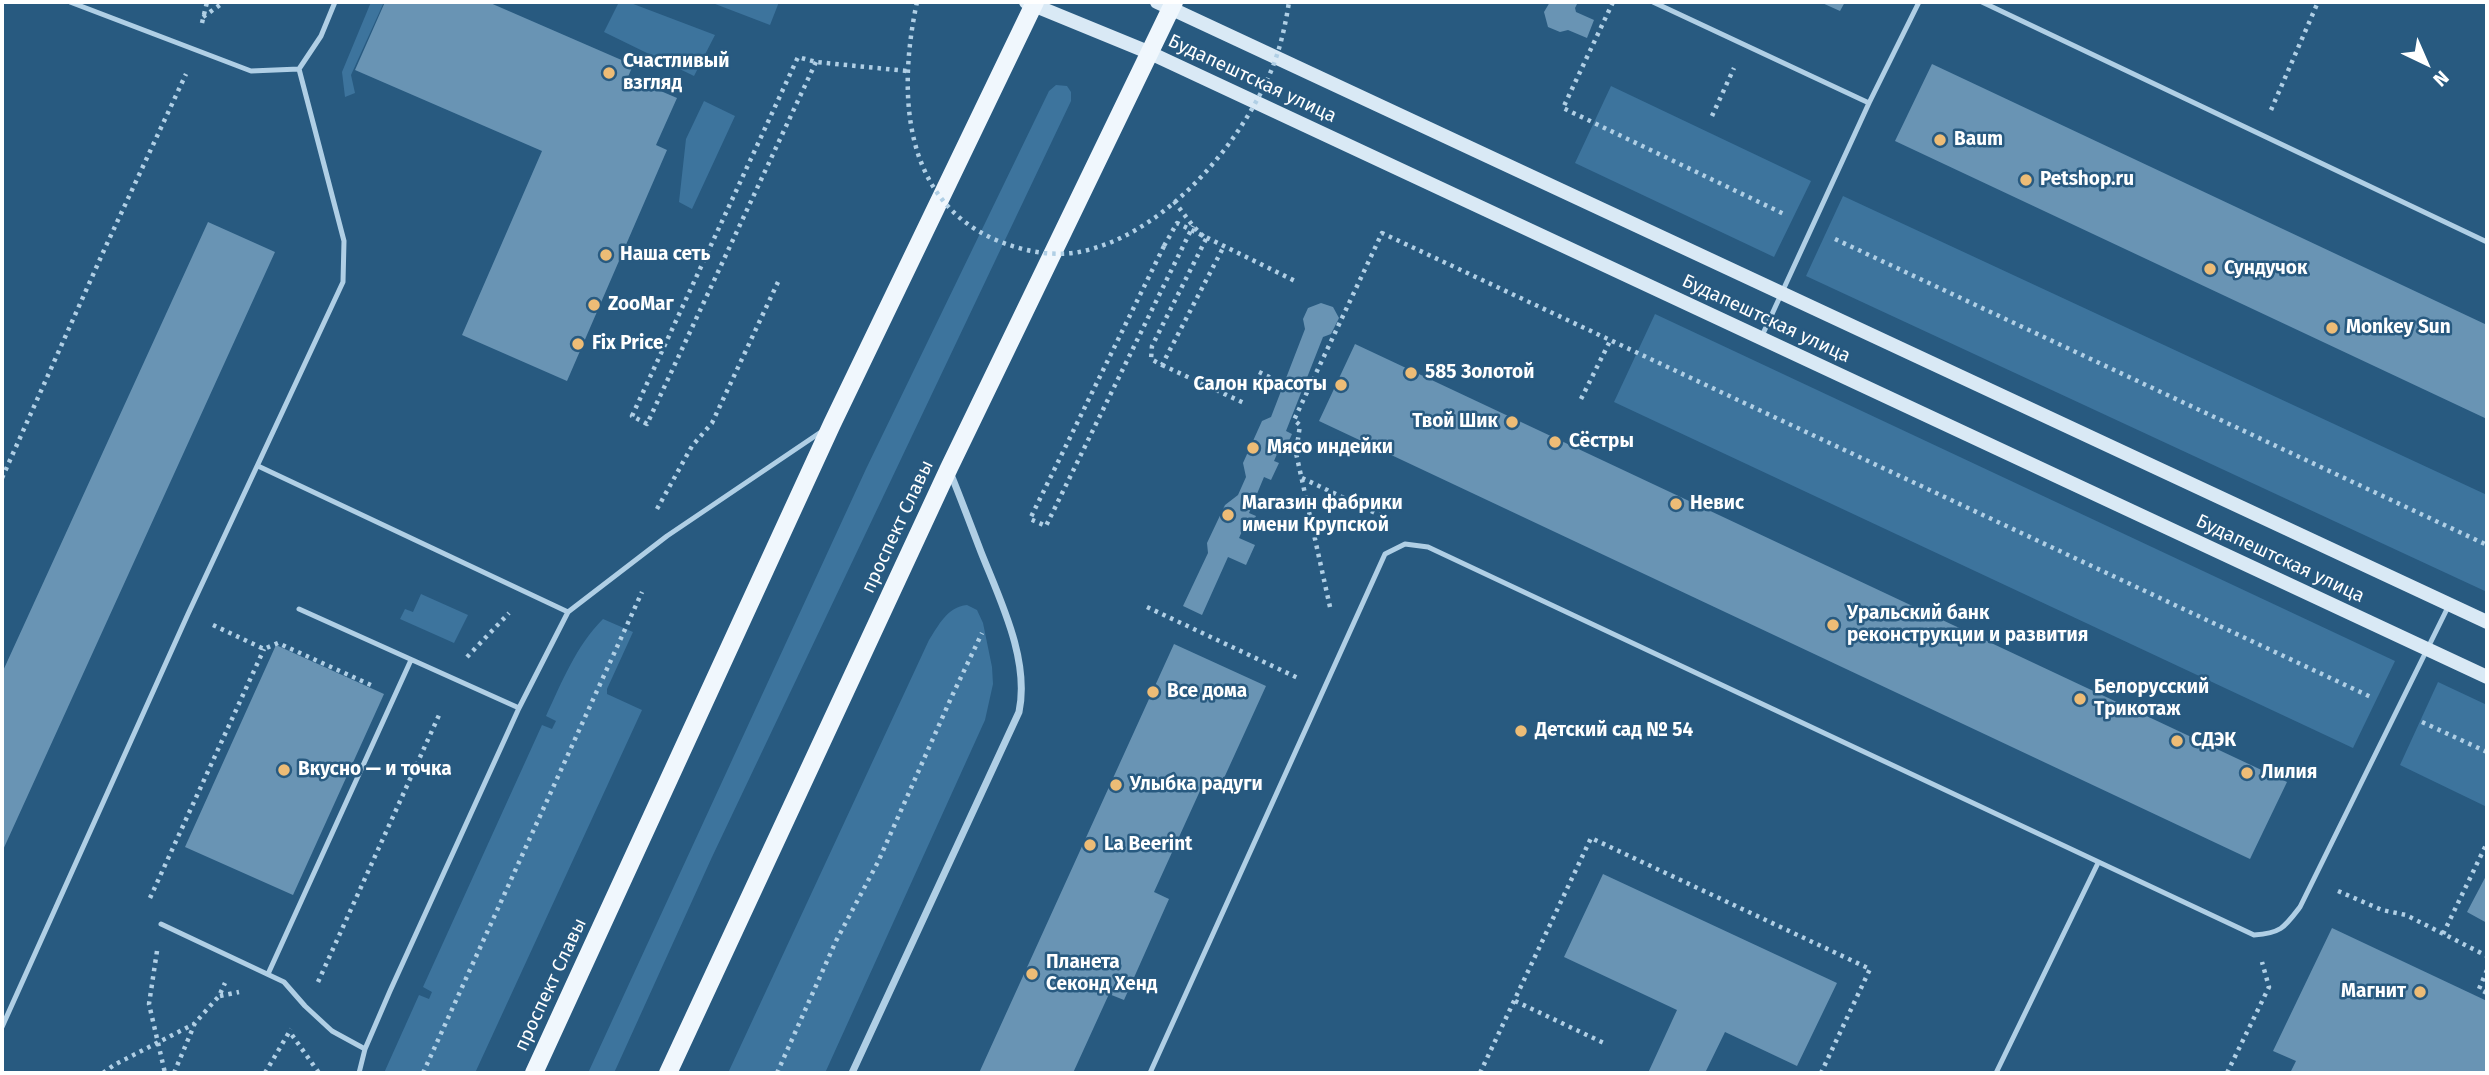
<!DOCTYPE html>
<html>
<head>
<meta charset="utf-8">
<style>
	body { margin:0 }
	#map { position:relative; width:2489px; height:1075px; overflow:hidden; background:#285a80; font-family:"Fira Sans",sans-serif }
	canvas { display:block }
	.frame { position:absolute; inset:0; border:4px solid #fff; pointer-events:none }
	.north { position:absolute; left:2391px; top:28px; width:70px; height:70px; -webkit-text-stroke:5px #285a80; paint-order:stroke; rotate:136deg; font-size:19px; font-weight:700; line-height:28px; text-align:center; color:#fff }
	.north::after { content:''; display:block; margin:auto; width:24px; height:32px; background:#fff; clip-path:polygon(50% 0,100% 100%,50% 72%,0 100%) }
</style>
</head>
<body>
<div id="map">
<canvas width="2489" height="1075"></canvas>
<div class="frame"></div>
<div class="north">N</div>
</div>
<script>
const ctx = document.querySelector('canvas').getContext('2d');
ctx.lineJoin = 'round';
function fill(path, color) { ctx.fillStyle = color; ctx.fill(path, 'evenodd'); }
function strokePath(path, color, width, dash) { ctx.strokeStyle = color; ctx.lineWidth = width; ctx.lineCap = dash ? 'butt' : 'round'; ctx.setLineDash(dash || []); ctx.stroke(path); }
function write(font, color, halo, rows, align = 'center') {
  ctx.font = font + ' "Fira Sans",sans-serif'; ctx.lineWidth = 5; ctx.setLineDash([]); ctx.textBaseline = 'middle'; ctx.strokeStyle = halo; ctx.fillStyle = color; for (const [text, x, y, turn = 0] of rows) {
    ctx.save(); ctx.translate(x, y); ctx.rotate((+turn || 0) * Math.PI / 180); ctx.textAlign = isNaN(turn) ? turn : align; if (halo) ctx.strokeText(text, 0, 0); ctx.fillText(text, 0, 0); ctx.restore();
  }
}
const green = new Path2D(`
	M371,2H384L351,75L355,93L345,97L342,72Z
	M619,2H628L715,35L694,76L604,32Z
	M710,2H779L770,25Z
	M1056,85L1067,86L1071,92V101L712,857L614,1073H588L866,469L1049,91Z
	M1611,86L1811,181L1774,257L1575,163Z
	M704,101L735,116L692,209L679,202L686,139Z
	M1843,196L2487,495V592L1806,276Z
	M1655,314L2395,661L2353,748L1614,402Z
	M421,594L468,615L454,643L400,619L405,609L413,612Z
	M967,605L977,610L983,623L992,667L993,684L985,720L825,1073H728L929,640C939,625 947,607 967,605Z
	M603,619L633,632L607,689V694L642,710L475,1073H384L419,995L429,999L432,992L423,987L542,725L552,729L556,721L546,716C562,682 576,646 603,619Z
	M2438,682L2487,705V807L2400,765Z`);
const building = new Path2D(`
	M385,2H488L633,65L628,77L677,98L656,145L667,150L567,381L462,335L542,151L355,70Z
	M1550,2H1578L1575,8L1576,12L1594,20L1587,38L1568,30L1560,32L1548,27L1544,12Z
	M1820,2H1845L1840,11Z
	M1932,64L2487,325V419L1895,141Z
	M208,222L275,252L2,852V673Z
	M1321,303L1333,307L1339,318L1331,334L1323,337L1286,431L1292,434L1285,450L1280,447L1274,461L1279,463L1271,480L1264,477L1249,513L1256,516L1249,530L1244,527L1239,538L1255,545L1246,565L1228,557L1202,615L1183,606L1208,553L1207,543L1225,505L1238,495L1246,477L1243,463L1262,421L1271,417L1305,329L1303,319L1308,308Z
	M1355,344L2287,782L2250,859L1319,421Z
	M1174,644L1266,686L1219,789L1204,782L1154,892L1169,899L1124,1000L1109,994L1073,1073H979Z
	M276,645L384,694L293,895L185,847Z
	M1603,874L1837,983L1797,1066L1725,1032L1705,1073H1648L1677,1010L1564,957Z
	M2487,874V923L2467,912Z
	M2332,928L2487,1001V1073H2290L2296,1061L2273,1051Z`);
const path = new Path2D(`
	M1613,2L1563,108L1786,215
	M203,17L224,2
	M202,23L207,2
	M816,62L647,424L632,416L798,57L816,62L907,71
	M2271,110L2318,2
	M1712,116L1734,68
	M1206,239L1152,346L1151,359L1162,365L1224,246
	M1835,239L2487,545
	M1164,246L1177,223L1295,281
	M1162,365L1244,403
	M1259,372L1284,384
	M1581,399L1610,341
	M2,478L105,248L186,74
	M1302,478L1384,517L1389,524
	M657,509L692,446L712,423L778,282
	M1147,607L1298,678
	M1330,607L1296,453L1300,425L1294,420L1382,233L2373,698
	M213,625L264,649L278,643L371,685
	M467,657L509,613
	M2422,722L2487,752
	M2338,891L2382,910L2406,915L2487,956
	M150,898L264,649
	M2443,934L2487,843
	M157,951L149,1004L165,1073
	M2487,970L2479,989L2487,993
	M318,982L440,713
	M220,996L239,992
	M1515,1001L1606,1044
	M292,1035L319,1073
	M103,1073L114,1065L194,1024
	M174,1073L195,1023L219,996L225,983
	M265,1073L291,1029
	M423,1073L642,592
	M777,1073L836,941L878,862L952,696L982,633
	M1480,1073L1591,838L1870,969L1821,1073
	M2227,1073L2269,987L2262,962`);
const lane = new Path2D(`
	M70,2L251,71L299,69
	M1653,2L1869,103
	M1982,2L2487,242
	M1761,338L1869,103L1919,2
	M258,466L568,612
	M299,609L519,708
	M161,924L284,982L305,1006L332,1031L365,1049
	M268,974L411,660
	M2,1027L188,614L343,282L344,241L299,69L321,36L335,2
	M359,1073L365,1049L390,991L519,708L568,612L667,536L821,432
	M1150,1073L1385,554L1405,544L1428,547L2254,935C2281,933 2284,928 2300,907L2449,605
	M1996,1073L2098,863`);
const street = new Path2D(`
	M852,1073L1019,712C1030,660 1000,600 981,552C971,526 961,499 950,472`);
const secondary = new Path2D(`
	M1026,2L1148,52L2487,677
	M1157,2L2487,622`);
const primary = new Path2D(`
	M534,1073L832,424L1035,2
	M668,1073L949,468L1174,2`);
const pathBridge = new Path2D(`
	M917,2C898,90 901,199 996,240C1022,251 1052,257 1079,252C1161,236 1235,151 1268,78C1279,54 1285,28 1289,2
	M1174,201L1193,226L1206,239
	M1164,246L1030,519L1046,526L1193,226`);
const markers = [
	[609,73,7,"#edbc76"],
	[1940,140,7,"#edbc76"],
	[2026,180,7,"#edbc76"],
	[606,255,7,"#edbc76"],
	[2210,269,7,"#edbc76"],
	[594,305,7,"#edbc76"],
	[2332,328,7,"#edbc76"],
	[578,344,7,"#edbc76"],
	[1411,373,7,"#edbc76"],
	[1341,385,7,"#edbc76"],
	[1512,422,7,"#edbc76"],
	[1555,442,7,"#edbc76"],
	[1253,448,7,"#edbc76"],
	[1676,504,7,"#edbc76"],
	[1228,515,7,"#edbc76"],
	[1833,625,7,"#edbc76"],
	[1153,692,7,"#edbc76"],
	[2080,699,7,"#edbc76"],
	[1521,731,7,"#edbc76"],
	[2177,741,7,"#edbc76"],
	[284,770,7,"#edbc76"],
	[2247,773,7,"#edbc76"],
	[1116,785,7,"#edbc76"],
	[1090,845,7,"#edbc76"],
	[1032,974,7,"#edbc76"],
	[2420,992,7,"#edbc76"]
];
const poiNames = [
	["Счастливый",623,62],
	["взгляд",623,84],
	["Baum",1954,140],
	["Petshop.ru",2040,180],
	["Наша сеть",620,255],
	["Сундучок",2224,269],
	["ZooМаг",608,305],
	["Monkey Sun",2346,328],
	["Fix Price",592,344],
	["585 Золотой",1425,373],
	["Салон красоты",1327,385,"right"],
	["Твой Шик",1498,422,"right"],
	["Сёстры",1569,442],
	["Мясо индейки",1267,448],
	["Магазин фабрики",1242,504],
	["имени Крупской",1242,526],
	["Невис",1690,504],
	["Уральский банк",1847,614],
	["реконструкции и развития",1847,636],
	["Белорусский",2094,688],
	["Трикотаж",2094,710],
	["Все дома",1167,692],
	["Детский сад № 54",1535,731],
	["СДЭК",2191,741],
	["Вкусно — и точка",298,770],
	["Лилия",2261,773],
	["Улыбка радуги",1130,785],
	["La Beerint",1104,845],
	["Планета",1046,963],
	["Секонд Хенд",1046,985],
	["Магнит",2406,992,"right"]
];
const streetNames = [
	["Будапештская улица",1252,79,25],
	["Будапештская улица",1766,319,25],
	["проспект Славы",898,527,-65],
	["Будапештская улица",2280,559,25],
	["проспект Славы",551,985,-65]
];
fill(green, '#3d749d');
fill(building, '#6994b4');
strokePath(path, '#b0cfe5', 4.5, [3.5, 5]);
strokePath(lane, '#b0cfe5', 5);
strokePath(street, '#b0cfe5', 7);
strokePath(secondary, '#d9e9f5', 14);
strokePath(primary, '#f0f7fd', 18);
strokePath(pathBridge, '#b0cfe5', 4.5, [3.5, 5]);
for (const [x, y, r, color] of markers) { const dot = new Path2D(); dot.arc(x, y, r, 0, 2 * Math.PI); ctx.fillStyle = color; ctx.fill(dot); strokePath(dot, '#285a80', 2.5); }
write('bold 19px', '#fff', '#285a80', poiNames, 'left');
write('19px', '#fff', '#285a80', streetNames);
</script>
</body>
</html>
